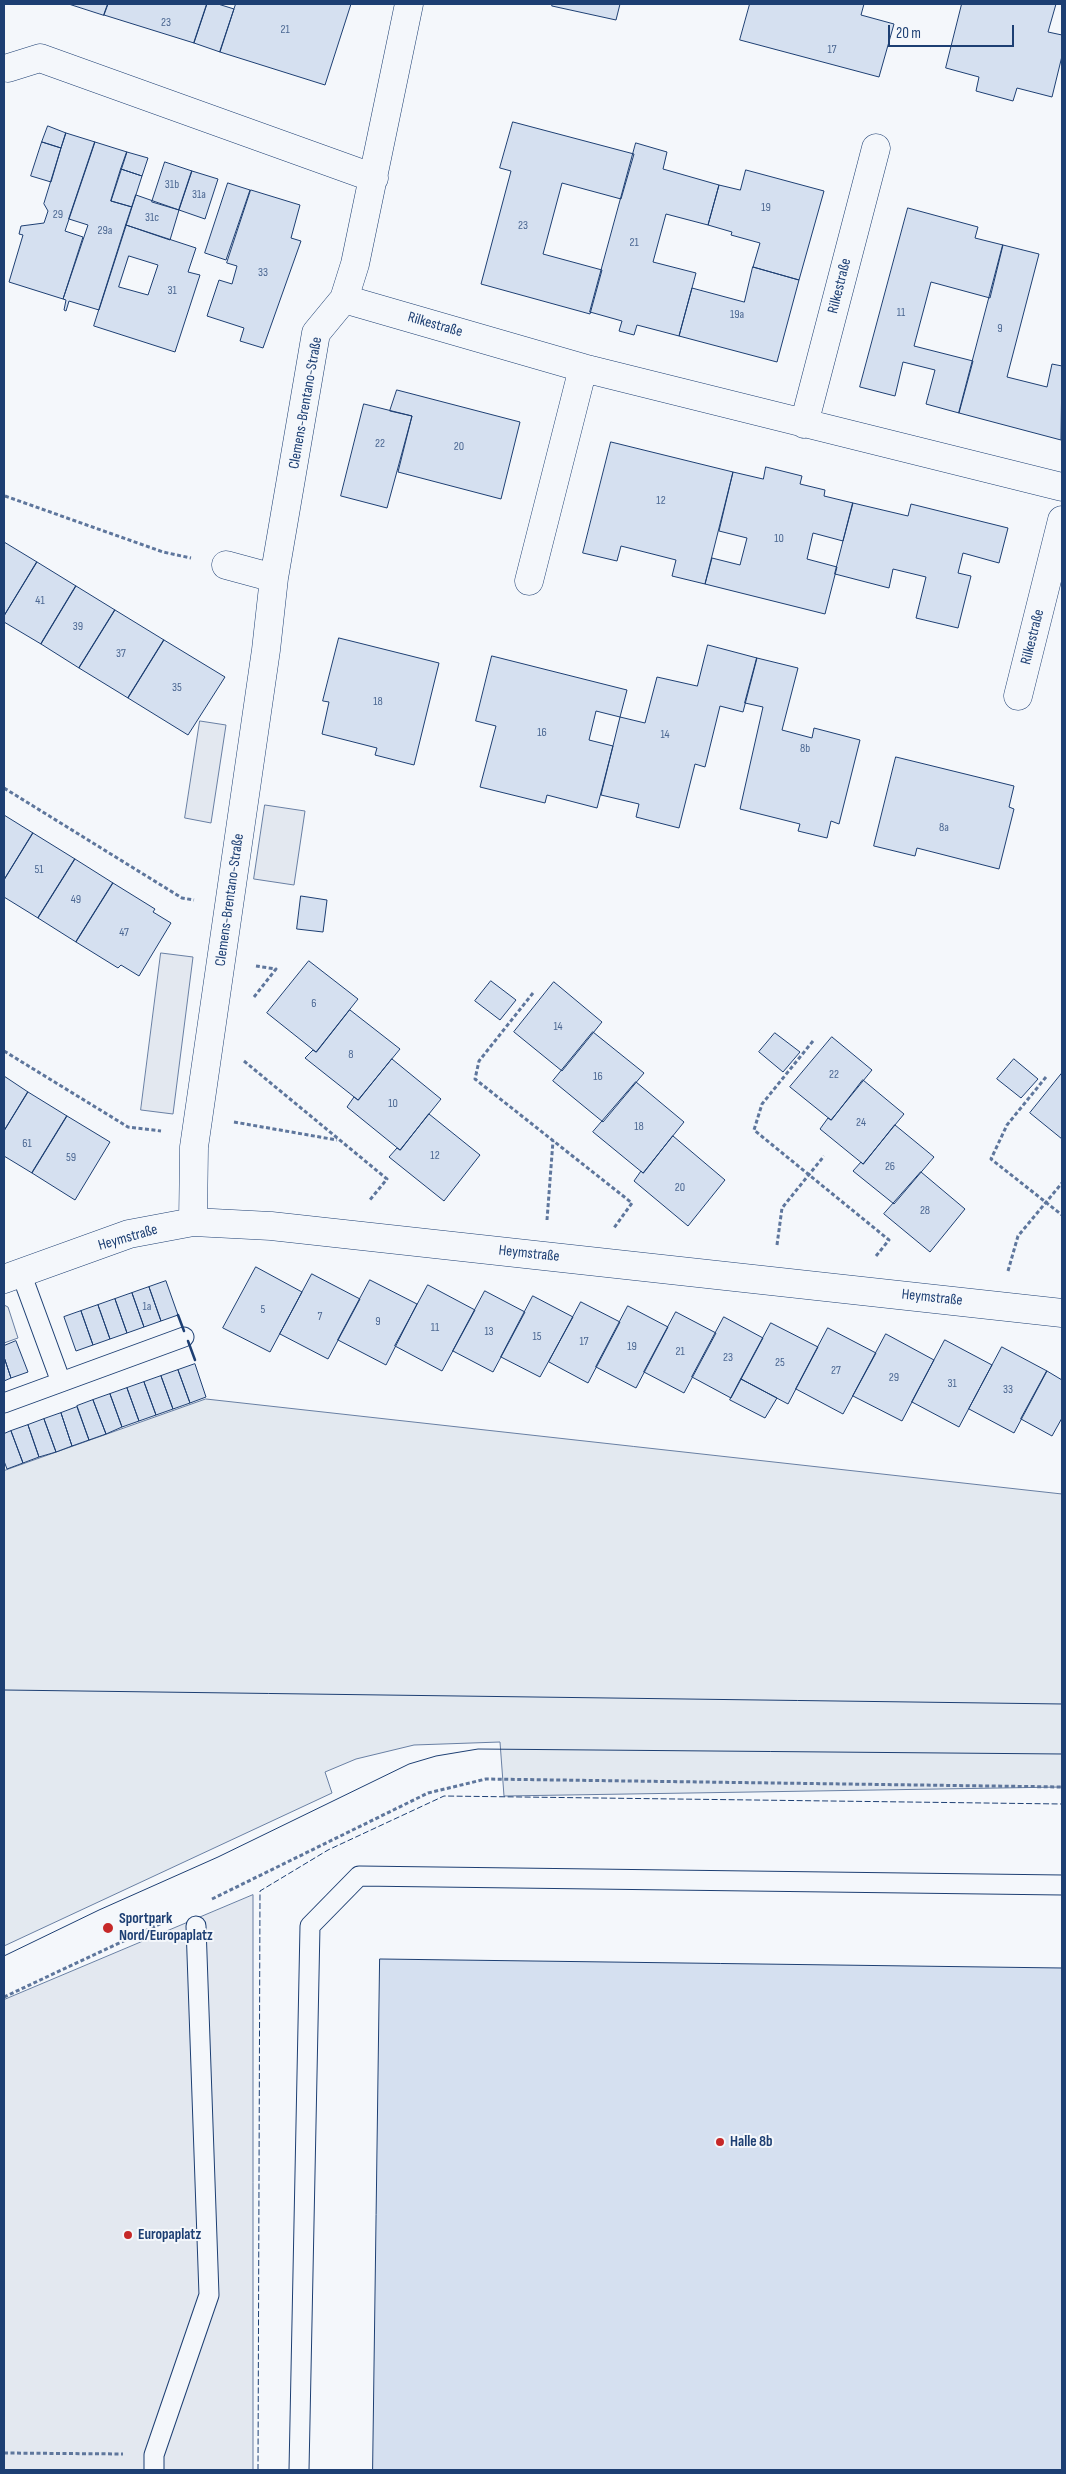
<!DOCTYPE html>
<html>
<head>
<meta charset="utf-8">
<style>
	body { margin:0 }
	#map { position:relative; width:1066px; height:2474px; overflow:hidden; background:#f4f7fb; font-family:"Sofia Sans Condensed",sans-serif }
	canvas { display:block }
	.frame { position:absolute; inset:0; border:5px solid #1d3f73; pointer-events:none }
	.scale { position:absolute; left:888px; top:25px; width:126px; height:22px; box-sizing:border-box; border:2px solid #1d3f73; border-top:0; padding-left:6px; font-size:15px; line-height:18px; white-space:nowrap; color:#1d3f73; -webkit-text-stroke:4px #f4f7fb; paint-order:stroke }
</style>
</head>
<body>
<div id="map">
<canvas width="1066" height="2474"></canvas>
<div class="frame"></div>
<div class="scale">20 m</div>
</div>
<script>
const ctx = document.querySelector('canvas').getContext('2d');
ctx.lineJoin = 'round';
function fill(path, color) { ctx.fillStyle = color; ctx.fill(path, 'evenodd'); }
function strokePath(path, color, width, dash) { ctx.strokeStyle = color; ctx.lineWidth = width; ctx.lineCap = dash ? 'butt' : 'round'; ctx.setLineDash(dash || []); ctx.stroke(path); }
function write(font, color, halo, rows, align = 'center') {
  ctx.font = font + ' "Sofia Sans Condensed",sans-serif'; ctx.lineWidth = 4; ctx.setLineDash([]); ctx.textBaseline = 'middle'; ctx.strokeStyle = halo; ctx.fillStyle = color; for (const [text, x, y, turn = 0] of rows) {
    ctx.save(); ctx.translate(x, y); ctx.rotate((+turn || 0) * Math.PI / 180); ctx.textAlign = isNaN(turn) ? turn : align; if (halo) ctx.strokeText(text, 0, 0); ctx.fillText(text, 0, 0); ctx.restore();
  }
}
const green = new Path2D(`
	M4,1305L8,1307L18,1338L4,1343Z
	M206,1399L1062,1494V1787L504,1796L500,1742L414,1745L356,1759L325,1772L332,1793L4,1946V1471Z`);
const parking = new Path2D(`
	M200,721L226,725L211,823L185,818Z
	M265,805L305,811L294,885L254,879Z
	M161,953L193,957L173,1114L141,1110Z
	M253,1895V2470H4V2000Z`);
const building = new Path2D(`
	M69,4H108L104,15Z
	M108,4H207L194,43L104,15Z
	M207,4H218L234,9L220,52L194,43Z
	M236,4H351L325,85L220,52Z
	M553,4H620L616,20L552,6Z
	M750,4H864L861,15L894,24L879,77L740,40Z
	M962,4H1056L1048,32L1062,35V56L1052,97L1017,88L1013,101L976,91L979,77L946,68Z
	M513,122L634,154L621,199L562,183L543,254L602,270L590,314L481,284L511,171L500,168Z
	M48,126L66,133L61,148L42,142Z
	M66,133L95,142L65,231L83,237L63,299L9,282L23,235L19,234L21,226L44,223L48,211L44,204Z
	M42,142L61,148L51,182L31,176Z
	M95,142L127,152L111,201L132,207L99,310L69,301L66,311L64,310L66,300L63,299L88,225L69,219Z
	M636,143L667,152L663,169L719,185L708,225L666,214L653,262L696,273L679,336L637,325L634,335L619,331L622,321L590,312Z
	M127,152L148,158L142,176L121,169Z
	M165,162L192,171L179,210L152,202Z
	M121,169L142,176L132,207L111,201Z
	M746,170L824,191L799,280L753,267L760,243L731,235L732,232L708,225L719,185L740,190Z
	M192,171L218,179L205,219L179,210Z
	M228,183L250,190L226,260L205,253Z
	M251,190L300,205L291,238L301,241L263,348L240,341L244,328L207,316L219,280L232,284L237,266L227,263Z
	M136,195L179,210L170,240L126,225Z
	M908,208L978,227L975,238L1003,245L990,298L931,282L914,346L973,361L959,413L926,404L935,370L903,362L895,396L860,387Z
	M126,225L196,248L188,272L200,275L175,352L94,326ZM129,256L158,265L148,295L119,287Z
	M1003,245L1039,254L1007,377L1047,387L1052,364L1062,366L1061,440L959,413Z
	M753,267L799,280L777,362L679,336L692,288L744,302Z
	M397,390L520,422L501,499L398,472L412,416L390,411Z
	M364,404L412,416L387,508L341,496Z
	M611,442L733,472L705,584L672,576L676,560L621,546L617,561L583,553Z
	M766,467L802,476L800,484L825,490L824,496L853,503L843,541L813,533L807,559L837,567L825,614L705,584L712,558L740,565L747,538L719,531L733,472L763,479Z
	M853,503L908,516L911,504L1008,528L999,563L963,553L958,573L971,576L958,628L916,618L926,577L893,569L889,588L835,574Z
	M4,542L37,562L4,616Z
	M37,562L76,586L41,644L4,622V616Z
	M76,586L115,610L79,668L41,644Z
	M115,610L164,640L128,698L79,668Z
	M339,638L439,663L414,765L375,755L377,748L322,734L329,702L323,701Z
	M164,640L225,677L188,735L128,698Z
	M708,645L757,658L743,712L720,706L705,767L695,764L679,828L636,817L639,804L601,795L620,717L645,723L657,677L697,686Z
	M492,656L627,690L620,717L596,711L589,740L613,746L597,808L547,795L545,803L480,787L496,726L476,721Z
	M757,658L798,668L782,730L812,738L814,728L860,740L839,824L831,821L827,838L798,831L800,824L740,809L763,707L745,703Z
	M896,757L1014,786L1009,807L1014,809L999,869L917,848L915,856L874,846Z
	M4,815L33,833L4,880Z
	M33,833L75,859L38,918L4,897V880Z
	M75,859L113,883L76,942L38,918Z
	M113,883L155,909L153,912L171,923L139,976L121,965L118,968L76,942Z
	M301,896L327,900L323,932L297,929Z
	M309,961L358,999L316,1052L267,1013Z
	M491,981L516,1000L500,1020L475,1001Z
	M554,982L602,1022L562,1071L514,1032Z
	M350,1010L400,1049L358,1100L305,1058L313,1050L316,1052Z
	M593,1032L644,1073L603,1122L553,1081Z
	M775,1033L800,1052L783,1072L759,1052Z
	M832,1037L872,1070L831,1120L790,1087Z
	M392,1059L441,1099L400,1150L347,1107L354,1097L358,1100Z
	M1014,1059L1038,1079L1021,1098L997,1079Z
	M1062,1073V1139L1030,1113Z
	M4,1076L28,1092L4,1131Z
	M863,1080L904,1114L863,1164L820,1129L828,1118L831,1120Z
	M636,1082L684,1122L643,1173L593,1132Z
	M28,1092L67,1116L32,1173L4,1156V1131Z
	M429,1114L480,1155L444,1201L389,1157L397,1148L400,1150Z
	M67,1116L110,1142L75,1200L32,1173Z
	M895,1125L934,1157L894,1204L853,1171L861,1162L863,1164Z
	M673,1136L725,1180L688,1226L634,1181L641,1171L643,1173Z
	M921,1172L965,1209L930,1252L884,1214Z
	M256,1267L302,1292L270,1352L223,1328Z
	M312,1274L360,1299L328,1359L280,1334Z
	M370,1280L417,1304L386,1365L338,1340Z
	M166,1281L178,1315L161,1321L149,1287Z
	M428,1285L475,1310L442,1371L395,1346Z
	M149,1287L161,1321L144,1327L132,1293Z
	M485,1291L525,1312L493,1372L453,1351Z
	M132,1293L144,1327L127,1333L115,1299Z
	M533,1296L573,1317L540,1377L501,1357Z
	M115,1299L127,1333L110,1339L98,1305Z
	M581,1302L620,1322L588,1383L549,1362Z
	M98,1305L110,1339L93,1345L81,1311Z
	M628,1306L668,1327L636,1388L596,1367Z
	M81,1311L93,1345L76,1351L64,1317Z
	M676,1312L716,1333L684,1393L644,1372Z
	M724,1317L763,1338L731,1398L692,1377Z
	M771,1323L818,1347L788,1404L741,1379Z
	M828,1328L876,1353L843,1414L796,1389Z
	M886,1334L934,1360L902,1421L853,1396Z
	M945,1340L992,1365L959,1427L912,1402Z
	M16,1341L28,1372L11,1378L4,1357V1346Z
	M1002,1347L1047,1371L1014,1433L969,1409Z
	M4,1357L11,1378L4,1381Z
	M195,1364L206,1397L190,1403L178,1370Z
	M178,1370L190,1403L173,1409L161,1376Z
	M1047,1371L1062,1380V1418L1052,1436L1021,1419Z
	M161,1376L173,1409L156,1415L144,1382Z
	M741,1379L777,1398L765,1418L730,1400Z
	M144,1382L156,1415L139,1421L127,1388Z
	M127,1388L139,1421L122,1427L110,1394Z
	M110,1394L122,1427L106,1434L93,1400Z
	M93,1400L106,1434L89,1440L77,1406Z
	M77,1407L89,1440L72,1446L61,1413Z
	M61,1413L72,1446L56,1452L44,1419Z
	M44,1419L56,1452L39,1457L28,1425Z
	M28,1425L39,1457L23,1463L11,1431Z
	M11,1431L23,1463L7,1469L4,1461V1434Z
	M380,1959L1062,1968V2470H373Z`);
const path = new Path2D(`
	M5,496L163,552L191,558
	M4,788L182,898L194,900
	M533,993L479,1061L475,1079L632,1203L614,1228
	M254,997L276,969L256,966
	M813,1041L762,1104L754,1130L889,1240L876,1256
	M4,1051L128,1127L161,1131
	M244,1061L387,1179L369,1201
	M1046,1077L1007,1125L991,1159L1062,1215
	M234,1122L337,1140
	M547,1220L553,1141
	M777,1245L782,1208L824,1156
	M1008,1271L1018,1236L1062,1183
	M212,1899L428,1793L486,1779L1062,1787
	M4,1997L164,1922
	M4,2453L123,2454`);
const service = new Path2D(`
	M21,1273L61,1382
	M4,1403L184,1337
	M154,2470V2455L209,2295L196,1926
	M299,2470L310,1926L359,1876L1062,1885`);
const minor = new Path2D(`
	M8,68L40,58L374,178
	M344,299L583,368L1062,487
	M804,424L876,148
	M226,565L274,578
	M529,581L583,368
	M1018,696L1062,520
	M193,1222L194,1147L266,650L274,578L316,333L344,299L355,264L409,4
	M4,1279L129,1234L193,1222L271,1226L1062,1313`);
const tram = new Path2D(`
	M4,1690L1062,1704
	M4,1956L99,1910L218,1857L409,1764L436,1756L478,1749L1062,1754`);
const fence = new Path2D(`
	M258,2470L260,1891L328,1850L444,1796L1062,1804`);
const wall = new Path2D(`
	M178,1315L184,1331
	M188,1341L195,1360`);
const markers = [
	[108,1928,6,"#c62828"],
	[720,2142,5,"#c62828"],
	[128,2235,5,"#c62828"]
];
const numberNames = [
	["23",166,23],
	["21",285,30],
	["17",832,50],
	["31b",172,185],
	["31a",199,195],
	["19",766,208],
	["29",58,215],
	["31c",152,218],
	["23",523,226],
	["29a",105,231],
	["21",634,243],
	["33",263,273],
	["31",172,291],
	["11",901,313],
	["19a",737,315],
	["9",1000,329],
	["22",380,444],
	["20",459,447],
	["12",661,501],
	["10",779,539],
	["41",40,601],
	["39",78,627],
	["37",121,654],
	["35",177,688],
	["18",378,702],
	["16",542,733],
	["14",665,735],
	["8b",805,749],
	["8a",944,828],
	["51",39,870],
	["49",76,900],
	["47",124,933],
	["6",314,1004],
	["14",558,1027],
	["8",351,1055],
	["22",834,1075],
	["16",598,1077],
	["10",393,1104],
	["24",861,1123],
	["18",639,1127],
	["61",27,1144],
	["12",435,1156],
	["59",71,1158],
	["26",890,1167],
	["20",680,1188],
	["28",925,1211],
	["1a",147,1307],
	["5",263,1310],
	["7",320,1317],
	["9",378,1322],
	["11",435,1328],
	["13",489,1332],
	["15",537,1337],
	["17",584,1342],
	["19",632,1347],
	["21",680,1352],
	["23",728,1358],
	["25",780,1363],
	["27",836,1371],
	["29",894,1378],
	["31",952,1384],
	["33",1008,1390]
];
const streetNames = [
	["Rilkestraße",840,286,-76],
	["Rilkestraße",435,325,16],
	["Clemens-Brentano-Straße",306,403,-80],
	["Rilkestraße",1033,637,-76],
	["Clemens-Brentano-Straße",230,900,-82],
	["Heymstraße",128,1238,-16],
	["Heymstraße",529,1254,6],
	["Heymstraße",932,1298,6]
];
const poiNames = [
	["Sportpark",119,1919],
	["Nord/Europaplatz",119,1936],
	["Halle 8b",730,2142],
	["Europaplatz",138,2235]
];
fill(green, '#e3e9f0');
strokePath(green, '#687fa3', 1);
fill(parking, '#e3e8f0');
strokePath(parking, '#687fa3', 1);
fill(building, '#d5e0f0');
strokePath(building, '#1d3f73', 1);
strokePath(service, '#1d3f73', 21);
strokePath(minor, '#1d3f73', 29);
strokePath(path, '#5e769c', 3, [4, 2.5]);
strokePath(service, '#f4f7fb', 19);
strokePath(minor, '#f4f7fb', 28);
strokePath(tram, '#1d3f73', 1);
strokePath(fence, '#1d3f73', 1, [6, 2.5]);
strokePath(wall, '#1d3f73', 2.5);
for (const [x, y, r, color] of markers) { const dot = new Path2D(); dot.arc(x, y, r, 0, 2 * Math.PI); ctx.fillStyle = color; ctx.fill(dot); strokePath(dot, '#f4f7fb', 2); }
write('12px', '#4b6792', null, numberNames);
write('15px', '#1d3f73', '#f4f7fb', streetNames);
write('bold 15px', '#1d3f73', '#f4f7fb', poiNames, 'left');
</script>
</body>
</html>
